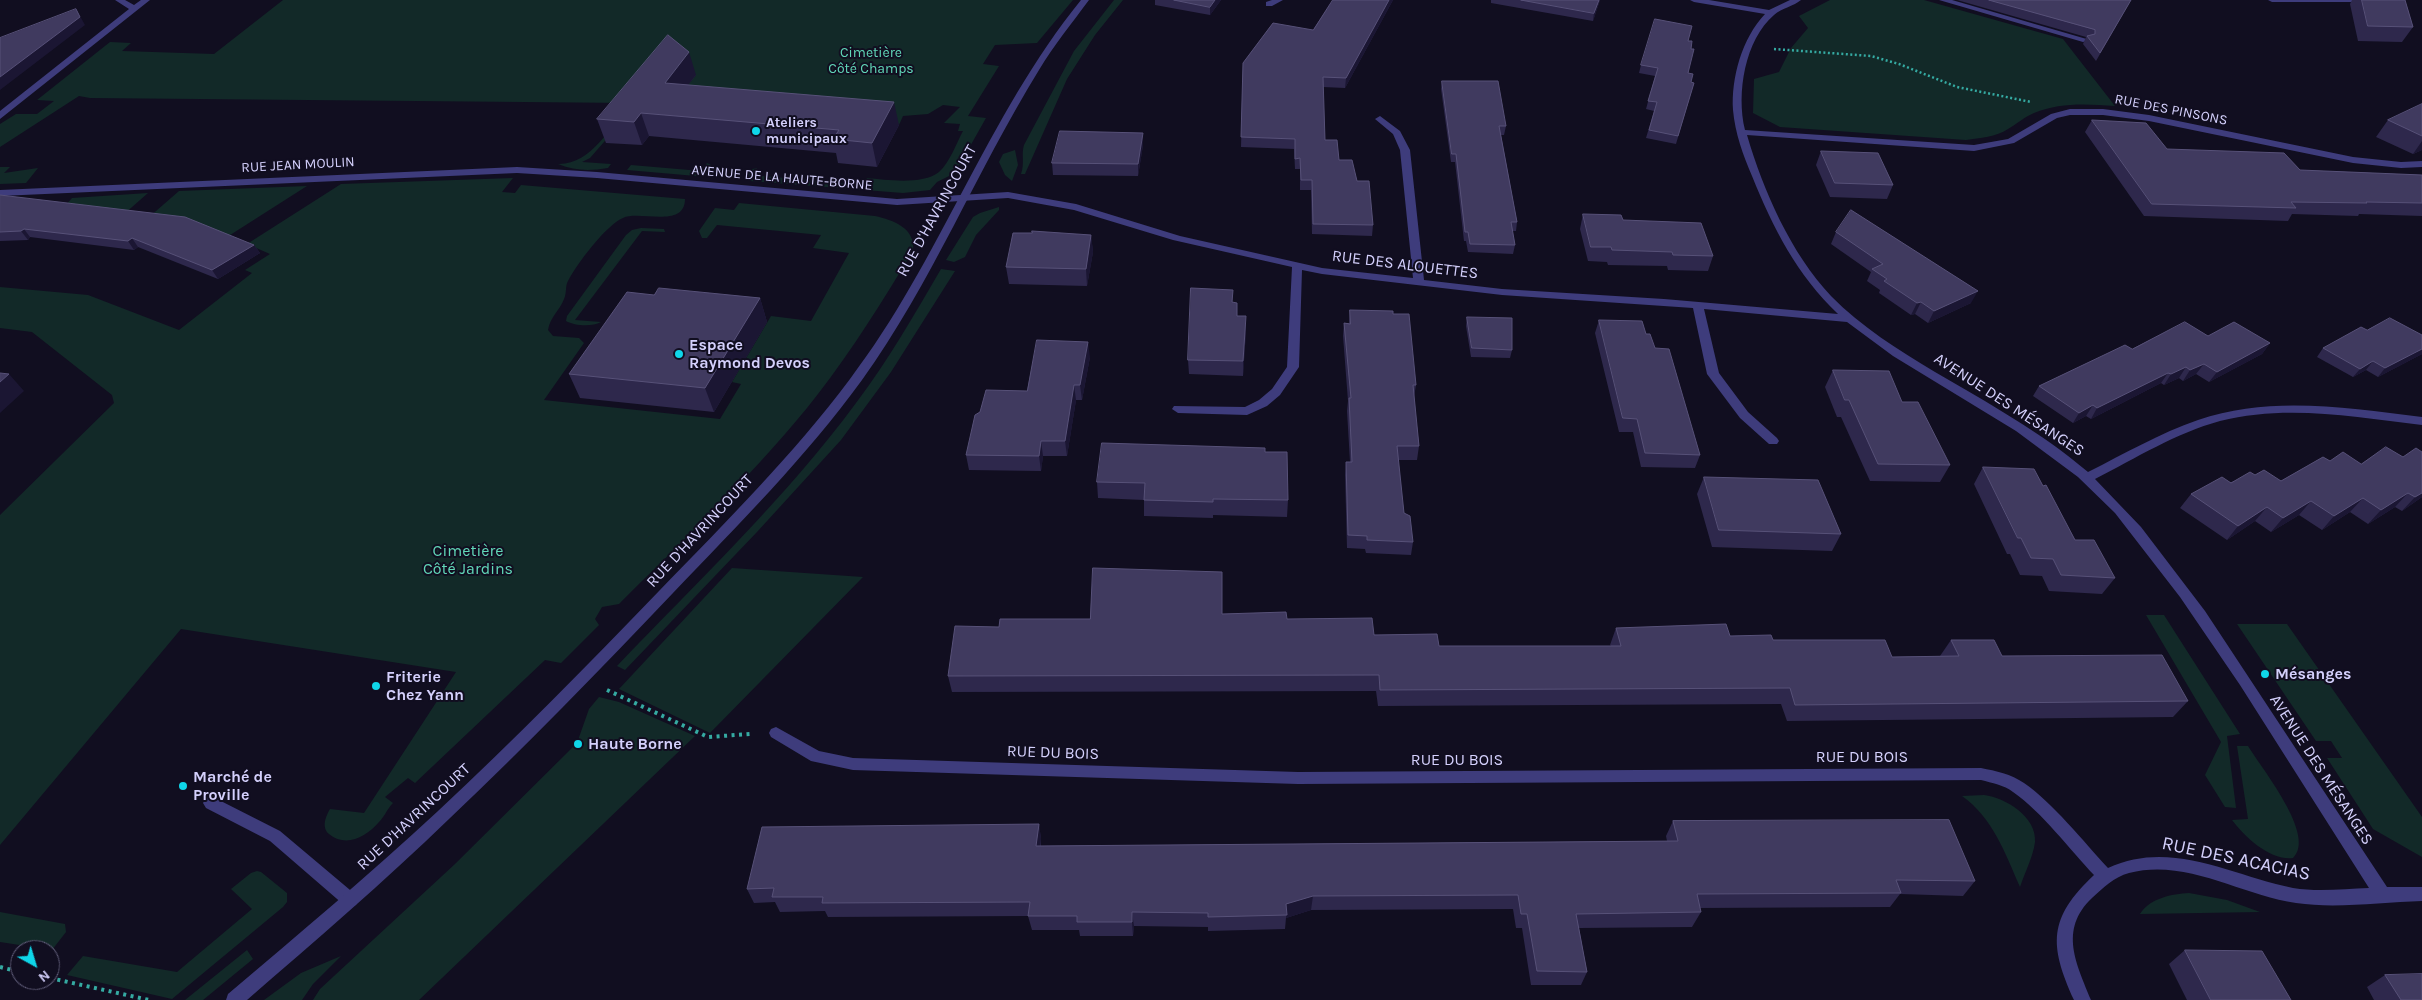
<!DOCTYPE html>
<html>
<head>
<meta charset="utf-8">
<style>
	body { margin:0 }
	#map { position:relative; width:2422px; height:1000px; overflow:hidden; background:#110e20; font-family:Karla,sans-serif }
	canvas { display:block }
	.north { position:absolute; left:10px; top:940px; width:50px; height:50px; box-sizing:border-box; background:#110e20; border:1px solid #5f5c78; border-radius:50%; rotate:141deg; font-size:14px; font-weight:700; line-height:20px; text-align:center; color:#d4d0fc }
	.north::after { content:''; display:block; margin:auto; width:18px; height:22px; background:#0fd6e9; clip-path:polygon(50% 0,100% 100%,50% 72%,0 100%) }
</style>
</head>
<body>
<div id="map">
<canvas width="2422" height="1000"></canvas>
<div class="north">N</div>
</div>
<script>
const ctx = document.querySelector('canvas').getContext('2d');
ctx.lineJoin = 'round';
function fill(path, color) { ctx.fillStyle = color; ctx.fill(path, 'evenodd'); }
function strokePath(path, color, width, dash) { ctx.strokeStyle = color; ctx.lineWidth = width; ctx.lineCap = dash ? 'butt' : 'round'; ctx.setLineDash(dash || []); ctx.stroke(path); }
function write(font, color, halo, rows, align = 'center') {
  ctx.font = font + ' Karla,sans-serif'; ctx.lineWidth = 4; ctx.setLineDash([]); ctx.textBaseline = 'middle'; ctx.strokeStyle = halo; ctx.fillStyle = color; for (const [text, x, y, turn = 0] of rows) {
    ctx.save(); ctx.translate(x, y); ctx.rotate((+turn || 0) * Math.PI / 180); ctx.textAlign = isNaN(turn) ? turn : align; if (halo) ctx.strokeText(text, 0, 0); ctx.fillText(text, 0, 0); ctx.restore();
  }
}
const green = new Path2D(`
	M283,0H1073L1037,43L995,45L983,64L999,66L968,116L986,118L955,173L937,182L930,190L903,193L750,181L746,174L749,170L757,168L752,175L863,185L867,178C887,180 923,185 939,172C950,162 956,144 963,131H958L960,124L944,123L960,107L943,105L928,114L903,116L899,125L638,103L590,158L582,162L611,164L608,168C590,171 575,171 558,164C591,165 611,126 631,103L90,98L79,96L0,147V124L16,114H37L54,101L37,100L110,42L131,43L122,51L214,54Z
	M1114,0H1123L1095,35L1067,79L1025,174H1021C1025,163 1021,154 1024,145L1074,51Z
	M1830,0H1924L2063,39L2115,106C2088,104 2060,102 2034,113C2024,117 2017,124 2008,129C1996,137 1980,138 1966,140L1780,127L1753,113L1754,79L1779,72L1791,48L1808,28L1799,16Z
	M1015,150L1018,165L1012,181L1005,175L999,162L1003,154Z
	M707,163L711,165V169L696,176L627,170L631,165L701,171Z
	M0,167H10L4,173L38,168L26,183L0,184Z
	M513,178L502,192L515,193L521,185L685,199C685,229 639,210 623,218C607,224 576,265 568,281C565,286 567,293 564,299C560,310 550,317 548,330L553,336L579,338L584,343L544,400L720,419L741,384L732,382L771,316L811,321L849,253L813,248L821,235L717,225L707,238H702L699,231L715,208L734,210L739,203L875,216C893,220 916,228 913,251C883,300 853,349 818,394C759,470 687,536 619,604L602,607L595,619L599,625L561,663L545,660L415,783L408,778L385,797L393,803C387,809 385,816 379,822C366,837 346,848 329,834C321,827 326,816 330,809L364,813L456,672L181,629L0,845V515L114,403L112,395L32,332L0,328V287L88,295L179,330L252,273L245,270L270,254L247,244L341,184Z
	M307,186L227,237L148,218L179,191Z
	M148,193L123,215L44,230L72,198Z
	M999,207V210L976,235L965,257L954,262L946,260L973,217L980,213Z
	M641,228L664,229L665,232L642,231L575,320L601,322C592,327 575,326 566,321L567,316L626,235L632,230Z
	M941,269L955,271L891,372L841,440L757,532L625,670L617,666C698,581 786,498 856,403C888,361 914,315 941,269Z
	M732,568L863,577L710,733L619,689Z
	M2146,615H2164L2240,734L2227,736L2236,808L2225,807L2205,775L2221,742Z
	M2237,624H2287L2422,817V857L2373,829L2327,758H2342L2331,741H2316Z
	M599,697L619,702L695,736L419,1000H313L320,989L455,864L577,743L589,709Z
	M2237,746H2248C2262,769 2317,836 2293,858C2270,861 2245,837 2232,820L2248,819Z
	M1984,795C2006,798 2037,817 2035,842C2033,857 2025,872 2020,887C2005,853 1993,818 1962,796Z
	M257,871L261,872L287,893V902L283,907L172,999L67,975L83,956L177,972L252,909L231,889L251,873Z
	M2189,893L2227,900L2260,912L2140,914C2150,898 2172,894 2189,893Z
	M0,912L65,924L66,932L52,950L0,942Z
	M247,950L253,959L203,1000H185Z
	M341,956L313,984L302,1000H264L301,973Z`);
const pathFar1 = new Path2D(`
	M1774,49L1871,56L1899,64L1957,87L2031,102`);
const path = new Path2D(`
	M607,690L708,737L750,734
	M0,967L20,972
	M50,978L149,1000`);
const service = new Path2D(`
	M1939,0H1952L2090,40L2083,42Z
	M211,796L280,831L356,895L358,900L356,905L350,907L344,905L270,841L206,808L203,803L206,798Z`);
const minor = new Path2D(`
	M115,0H125L134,5L141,0H150L0,119V111L129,9Z
	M1272,0H1283L1272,6H1266V2Z
	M1690,0H1709L1769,10L1790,0H1801C1794,6 1782,8 1774,15C1745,40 1736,93 1745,130L1974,145L2008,139L2051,114L2070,109H2103L2149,115L2353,157L2401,162L2422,161V167L2401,168L2353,163L2149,121L2103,115H2070L2057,118L2014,143L1974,151L1747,135C1763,190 1791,254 1831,296C1861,327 1899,350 1935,372C1988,403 2041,432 2088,472C2124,454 2160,433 2198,420C2271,395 2347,408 2422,417V425C2356,417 2286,404 2220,421C2176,433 2136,458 2095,479L2141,527L2205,611L2387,887H2422V901C2382,902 2336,909 2296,903C2241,895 2186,858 2129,873C2114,877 2103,888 2092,898C2058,930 2077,965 2091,1000H2074C2049,945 2048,918 2094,875C2070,850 2042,812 2013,792C2004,785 1992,783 1981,780L1298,784L853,770L811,761L771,737L769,733L771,729L776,727L819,751L853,758L1298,772L1981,768C1996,771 2011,774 2024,783C2052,802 2084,842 2108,868C2171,839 2230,875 2293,888C2317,892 2344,889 2369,888L2240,685L2180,597L2115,513L2078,477L2016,431L1893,356L1847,322L1704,309L1719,373L1748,412L1777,438L1779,441L1777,444H1769L1740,418L1707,374L1693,308L1502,295L1322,274L1302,270L1299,367L1280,395L1267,406L1247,415L1178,413L1172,409L1174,406L1245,407L1259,400L1272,389L1287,367L1292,267L1173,240L1074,210L1008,198L897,205L597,178L517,173L0,196V190L517,167L597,172L897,199L1008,192L1076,204L1180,236L1322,268L1413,278L1400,150L1393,134L1375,119L1380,116L1400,131L1410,150L1424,280L1502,289L1664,299L1838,314C1797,275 1773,228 1752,176C1743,155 1735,133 1733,110C1731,78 1742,38 1765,14L1694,2Z
	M2268,0H2369L2365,2H2272Z`);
const tertiary = new Path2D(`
	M1081,0H1089C1072,23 1054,45 1039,70C976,172 932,283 862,380C806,457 738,525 673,593C600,670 526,746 449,819C384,882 315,941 247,1000H226L228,994C299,934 370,874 438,811C514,740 587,666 659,591C725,523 793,455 850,379C940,261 987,116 1081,0Z`);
const wall = new Path2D(`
	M1155,0H1221L1210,15L1155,5Z
	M1333,0H1393L1345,88L1323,87L1325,140L1339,160L1357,181L1373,225L1372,236L1312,234L1311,190H1300V169H1295L1294,149L1241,147L1243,63L1313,30Z
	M1491,0H1600L1593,21L1491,3Z
	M1957,0H2131L2096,61L2083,44L2086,37Z
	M2352,0H2405L2413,27L2402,42L2358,41L2350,4Z
	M1688,41L1691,49L1688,73L1691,82L1694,83L1676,144L1646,138L1654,111L1646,109L1655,76L1639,73L1641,65Z
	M696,75L688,85L899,125L877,167L838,163L836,153L649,136L642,145L606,143L597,119Z
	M1442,81L1506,126L1504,135H1501L1517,222L1516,231H1512L1515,245L1513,254L1468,252L1466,241H1464L1455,162H1451L1441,89Z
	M2422,104V150L2413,154L2376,137L2388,120Z
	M2092,120L2167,149L2300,170L2422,175V216L2359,214L2358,216L2292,214L2288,221L2144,216L2085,132Z
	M1143,145L1138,176L1053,175L1052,163Z
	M1821,151L1893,185L1887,199L1830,197L1816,165Z
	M0,195L254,245L260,253L218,279L138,247L134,250L30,237L28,240L0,241Z
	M1583,214L1623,220L1713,256L1708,271L1668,270L1667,266L1608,265L1607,262L1588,261L1580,229Z
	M1836,232L1971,303L1928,323L1915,314L1911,315L1879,293L1880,290L1867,281L1871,272L1831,244Z
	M1091,235L1093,252L1087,286L1009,284L1006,267Z
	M1233,290L1232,302L1237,316L1246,331L1243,376L1189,374L1188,360Z
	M654,295L760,298L767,322L714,412L580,398L569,374Z
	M1350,310L1393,314L1416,385L1414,397L1419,446L1417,460H1398L1404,513L1413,542L1411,555L1366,553L1365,549L1347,548L1345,475L1346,462H1350L1347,411L1348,401L1343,336L1344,323H1349Z
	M1467,317L1512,350L1510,358L1471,357L1466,326Z
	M1599,320L1646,334L1655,348L1700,455L1695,468L1641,467L1633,432H1619L1595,333Z
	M2367,330L2422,335V354L2378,377L2366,370L2353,377L2317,357L2323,348Z
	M2208,336L2270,343L2262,354L2209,382L2196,374L2183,381L2179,378L2164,385L2161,383L2091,419L2086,416L2073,423L2033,396L2039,386L2132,349Z
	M1090,357L1082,400H1076L1067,456H1043L1041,471L969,470L966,455Z
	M1833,370L1950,465L1940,482L1870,481L1841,417H1837L1825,387Z
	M1265,452L1288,500L1287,517L1213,515V518L1144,516V500L1098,498L1097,482Z
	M2422,452V497L2402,511L2395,507L2368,524L2350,512L2322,530L2299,515L2271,532L2255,521L2227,540L2180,508L2191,494L2255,475L2281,481L2330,461L2361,464L2403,457Z
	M1983,467L2043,486L2075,540L2115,578L2102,594L2049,591L2042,576L2020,575L2010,554H2007L1974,484Z
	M1704,477L1841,534L1832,551L1712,547L1697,494Z
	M1222,614L1287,619L1439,646H1611L1610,645L1616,628L1730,636L1773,640L1892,657L1940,656L1951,640L2002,656L2188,701L2173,717L1787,721L1781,704L1378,706L1376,691L952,692L948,676L999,627L1090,619Z
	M1673,821L1975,881L1963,896L1900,894L1890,907L1700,908L1701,912L1692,927L1579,928L1587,972L1581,985H1531L1522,928H1516L1513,909L1311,910L1286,918L1285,929L1208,931V927L1134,926L1133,936H1080L1079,930H1032L1028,916L828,917L825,911L780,912L775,902L754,903L747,889L1039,824L1041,839V846L1667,841L1666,836Z
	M2185,950L2291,1000H2187L2169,964Z
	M2385,975L2422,1000H2374L2367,987Z`);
const shadedWall = new Path2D(`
	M1215,0H1221L1210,15V7Z
	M1389,0H1393L1345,88L1346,78Z
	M1599,0H1600L1593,21L1594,13Z
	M76,9L85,25L0,90V77Z
	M689,52L696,75L672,106L665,83Z
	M894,102L899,125L877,167L872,143Z
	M641,113L649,136L642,145L634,122Z
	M1143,133V145L1138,176V164Z
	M2422,141V150L2413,154Z
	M24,229L30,237L28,240L21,231Z
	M1091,235L1093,252L1087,286L1086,269Z
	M132,238L138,247L134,250L128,241Z
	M254,245L260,253L218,279L212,270Z
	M1978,291L1971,303L1928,323L1934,311Z
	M760,298L767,322L714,412L705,388Z
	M1921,302L1915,314L1911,315L1917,303Z
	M1246,316V331L1243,376V361Z
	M1088,342L1090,357L1082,400L1080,385Z
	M2270,343L2262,354L2209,382L2217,372Z
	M2422,349V354L2378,377L2385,368Z
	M2373,361L2366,370L2353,377L2360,369Z
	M2204,364L2196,374L2183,381L2190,370Z
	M2186,367L2179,378L2164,385L2171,374Z
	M2168,373L2161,383L2091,419L2097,408Z
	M9,374L24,391L0,413V382Z
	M1074,385L1076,400L1067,456L1065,441Z
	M2093,405L2086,416L2073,423L2079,413Z
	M1041,441L1043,456L1041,471L1039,456Z
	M2408,493L2395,507L2368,524L2381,510Z
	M2422,493V497L2402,511L2415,497Z
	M2363,498L2350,512L2322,530L2334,516Z
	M2311,501L2299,515L2271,532L2283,518Z
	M2267,507L2255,521L2227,540L2238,526Z
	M1039,824L1041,839L1039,861L1036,846Z
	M1313,896L1311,910L1286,918V904Z
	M1132,912L1134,926L1133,936L1132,922Z`);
const building = new Path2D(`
	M1174,0H1215L1210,7Z
	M1333,0H1389L1346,78L1323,77L1325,140H1337L1339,160H1352L1357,181H1369L1373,225L1313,224L1312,180H1301L1300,158L1295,159V139L1241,137L1243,63L1273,23L1313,30Z
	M1521,0H1599L1594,13Z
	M1989,0H2131L2100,53L2087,36L2095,34V30Z
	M2362,0H2405L2413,27L2368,26Z
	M76,9L80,17L0,77V38Z
	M1655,19L1692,26L1688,41H1692L1691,49H1694L1688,73L1693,74L1691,82L1694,83L1678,136L1649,130L1657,102L1648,101L1658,68L1641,65Z
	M668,35L689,52L665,83L894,102L872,143L833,139L839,130L641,113L634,122L597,119Z
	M1442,81H1498L1506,126H1499L1517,222H1511L1515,245L1470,244L1468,232H1465L1456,154H1452Z
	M2422,104V136L2388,120Z
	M2092,120L2146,123L2167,149L2284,153L2300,170L2422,175V203L2366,202L2367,203L2291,202L2296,208L2152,204Z
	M1060,131L1143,133L1138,164L1052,163Z
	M1821,151L1878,153L1893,185L1835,183Z
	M0,195L185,217L254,245L212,270L132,238L128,241L24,229L21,231L0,232Z
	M1851,210L1978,291L1934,311L1921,302L1917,303L1884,281L1887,279L1872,269L1883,264L1836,232Z
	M1583,214L1621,215L1623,220L1701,223L1713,256L1673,255L1672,252L1612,250L1611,247H1591Z
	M1032,231L1091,235L1086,269L1006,267L1013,233H1032Z
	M659,288L760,298L705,388L569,374L627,292L654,295Z
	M1191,288L1233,290L1232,302L1237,303V316H1246L1243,361L1188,360Z
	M1350,310L1393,311V314H1409L1416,385H1413L1419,446H1397L1404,513L1410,516L1413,542L1367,540V536L1348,535L1346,462H1352L1349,398H1351L1344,323L1350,324Z
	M1467,317L1512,318V350L1472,348Z
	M2390,318L2422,335V349L2385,368L2373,361L2360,369L2323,348L2361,327L2367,330Z
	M1599,320L1642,321L1646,334H1650L1655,348L1669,349L1700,455L1645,453L1637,419L1623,418Z
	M2185,322L2208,336L2234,322L2270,343L2217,372L2204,364L2190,370L2186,367L2171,374L2168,373L2097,408L2093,405L2079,413L2039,386L2125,345L2132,349Z
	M1037,340L1088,342L1080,385H1074L1065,441H1041L1039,456L966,455L975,415L980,412L986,390L1027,391Z
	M1833,370L1889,371L1902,402H1918L1950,465L1878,464L1849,400H1845Z
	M0,373L9,374L0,382Z
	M1102,443L1265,448V452H1287L1288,500L1213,499V502L1144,500L1145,483L1097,482Z
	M2386,447L2403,457L2416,448L2422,452V493L2415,497L2408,493L2381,510L2363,498L2334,516L2311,501L2283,518L2267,507L2238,526L2191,494L2222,477L2231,483L2250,472L2255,475L2264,470L2281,481L2323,457L2330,461L2343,452L2361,464Z
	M1983,467L2034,469L2043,486L2046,485L2075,540H2094L2115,578L2061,575L2053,559L2031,558L2021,538H2018Z
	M1704,477L1818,480L1841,534L1719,530Z
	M1093,568L1222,572V614L1286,612L1287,619L1372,618L1374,635L1437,634L1439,646H1621L1616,628L1726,624L1730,636L1771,635L1773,640H1885L1892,657L1959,656L1951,640H1994L2002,656L2162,655L2188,701L1795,705L1790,688L1380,690L1379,675L948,676L955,626L999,627L1000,619H1090Z
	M1949,820L1975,881L1896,880L1901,893L1697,894L1701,912L1576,914L1587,972L1537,971L1527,914H1521L1518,895L1313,896L1286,904L1287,915L1208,917V913L1132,912V922H1077V916H1028L1030,902L822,903L823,897H772L774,888L747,889L762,827L1039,824L1036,846L1678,841L1673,821Z
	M2185,950L2262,951L2291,1000H2211Z
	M2422,974V1000H2401L2385,975Z`);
const markers = [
	[756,131,5,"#0fd6e9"],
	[679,354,5,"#0fd6e9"],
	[2265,674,5,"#0fd6e9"],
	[376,686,5,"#0fd6e9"],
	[578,744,5,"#0fd6e9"],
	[183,786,5,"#0fd6e9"]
];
const farParknames = [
	["Cimetière",871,53],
	["Côté Champs",871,69]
];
const farStreetnames = [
	["RUE DES PINSONS",2171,110,11],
	["RUE JEAN MOULIN",298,165,-3],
	["AVENUE DE LA HAUTE-BORNE",782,178,5]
];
const farPoinames = [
	["Ateliers",766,123],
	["municipaux",766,139]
];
const streetNames = [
	["RUE D'HAVRINCOURT",937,211,-61],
	["RUE DES ALOUETTES",1405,265,7],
	["AVENUE DES MÉSANGES",2009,405,33],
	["RUE D'HAVRINCOURT",700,531,-47],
	["RUE DU BOIS",1053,753,2],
	["RUE DU BOIS",1862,757],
	["RUE DU BOIS",1457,760],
	["AVENUE DES MÉSANGES",2321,770,57],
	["RUE D'HAVRINCOURT",414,817,-43]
];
const poiNames = [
	["Espace",689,345],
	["Raymond Devos",689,363],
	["Mésanges",2275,674],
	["Friterie",386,677],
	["Chez Yann",386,695],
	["Haute Borne",588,744],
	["Marché de",193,777],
	["Proville",193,795]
];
const parkNames = [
	["Cimetière",468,551],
	["Côté Jardins",468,569]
];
const nearStreetnames = [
	["RUE DES ACACIAS",2236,859,12]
];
fill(green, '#122928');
strokePath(pathFar1, '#35aaa2', 2.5, [2, 2.5]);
strokePath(path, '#35aaa2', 4, [3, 4.5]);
fill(service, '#3e3c7c');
fill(minor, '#3e3c7c');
fill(tertiary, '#3e3c7c');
fill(wall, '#2e284c');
fill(shadedWall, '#1b1633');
fill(building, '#403a5f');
strokePath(building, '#575178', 1);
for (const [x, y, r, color] of markers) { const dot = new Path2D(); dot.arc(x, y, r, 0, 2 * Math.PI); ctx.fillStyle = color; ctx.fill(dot); strokePath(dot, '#110e20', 2); }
write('14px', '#61d7b8', '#110e20', farParknames);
write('14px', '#d4d0fc', '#110e20', farStreetnames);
write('bold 14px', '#d4d0fc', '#110e20', farPoinames, 'left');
write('16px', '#d4d0fc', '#110e20', streetNames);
write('bold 16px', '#d4d0fc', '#110e20', poiNames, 'left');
write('16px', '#61d7b8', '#110e20', parkNames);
write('19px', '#d4d0fc', '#110e20', nearStreetnames);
</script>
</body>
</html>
